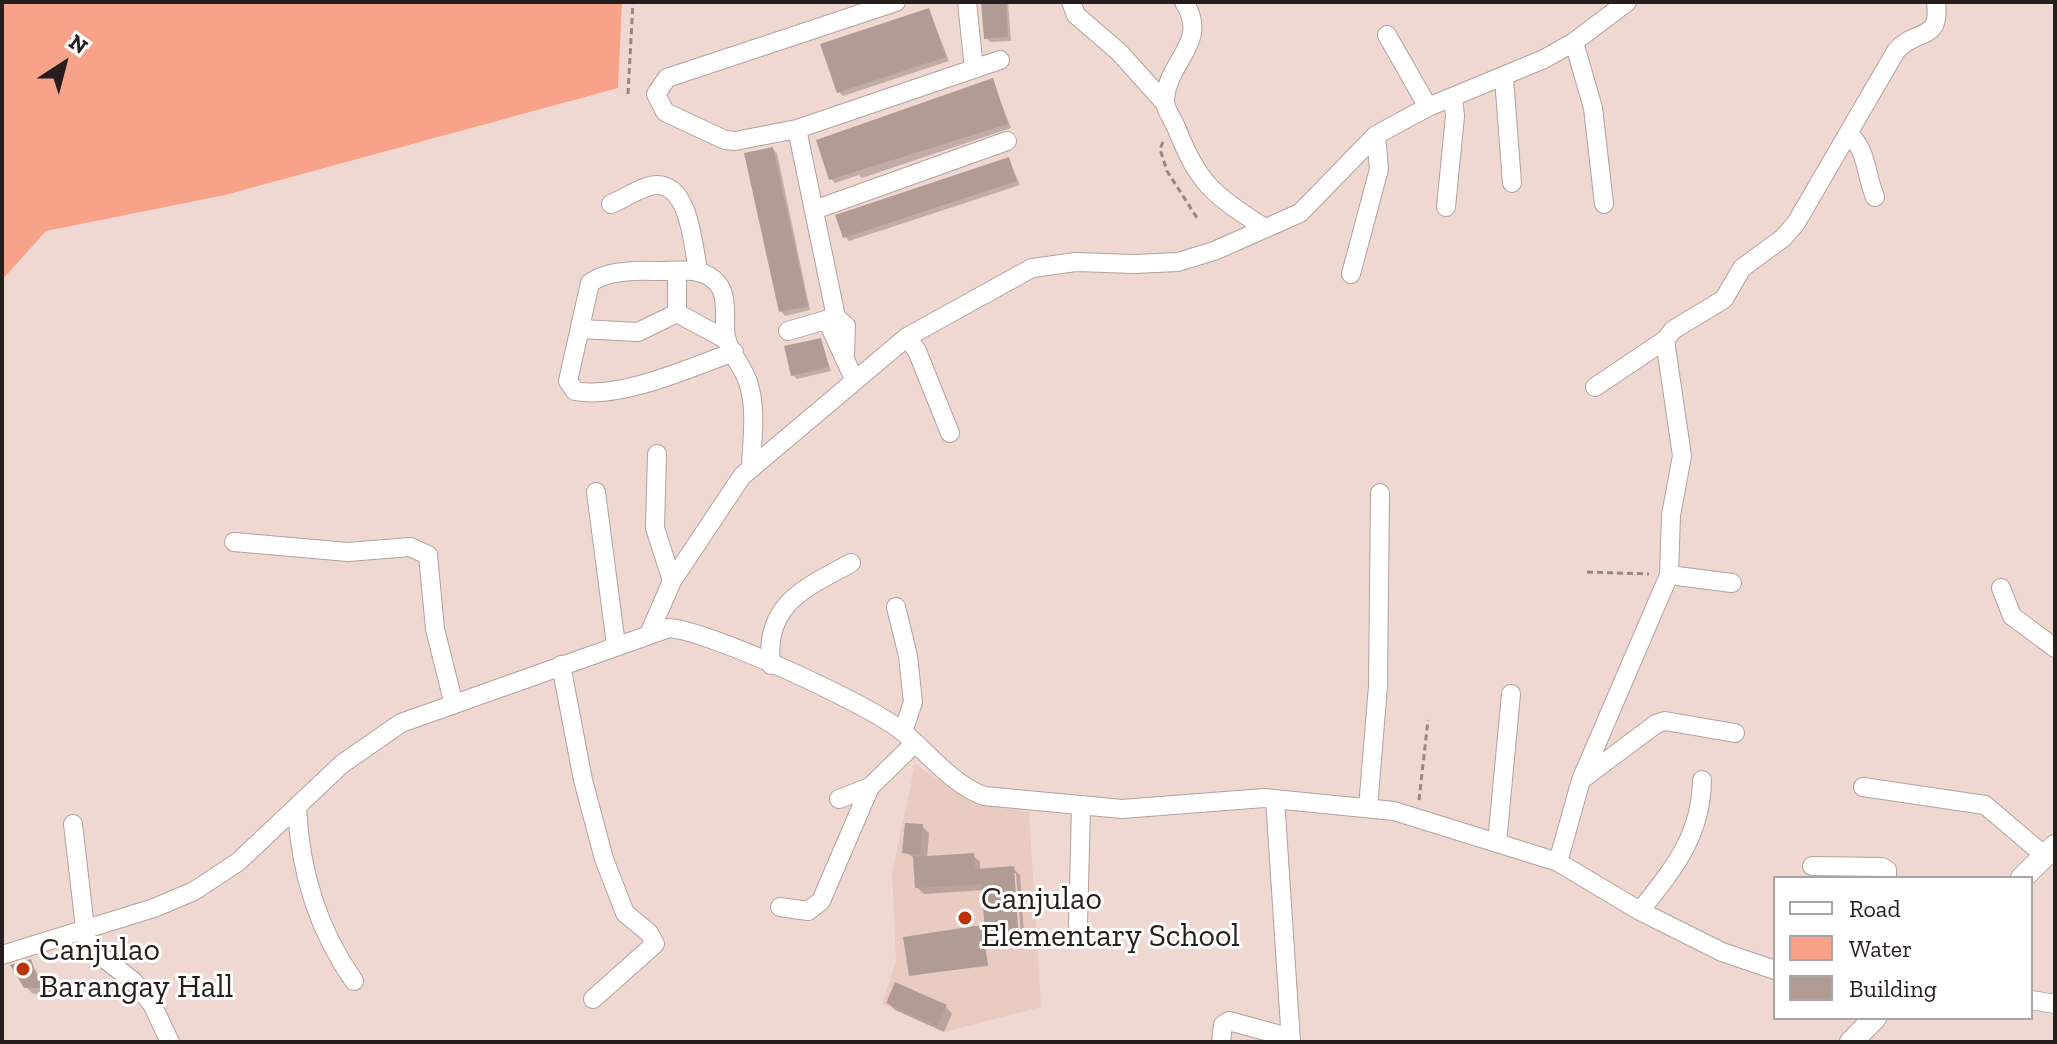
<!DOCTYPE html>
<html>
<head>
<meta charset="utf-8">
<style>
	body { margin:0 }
	#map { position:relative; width:2057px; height:1044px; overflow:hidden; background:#f0d8d2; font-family:"Zilla Slab",serif }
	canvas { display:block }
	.frame { position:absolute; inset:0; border:4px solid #261e1c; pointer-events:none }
	.legend { position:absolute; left:1773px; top:876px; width:260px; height:144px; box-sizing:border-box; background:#fff; border:2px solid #a8a5a4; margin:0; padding:10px 14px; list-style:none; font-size:24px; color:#261e1c }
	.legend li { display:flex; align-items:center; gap:16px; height:40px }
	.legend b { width:40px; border:2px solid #a8a5a4 }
	.north { position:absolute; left:24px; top:24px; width:80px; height:80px; -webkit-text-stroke:6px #fff; paint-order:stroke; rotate:36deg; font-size:22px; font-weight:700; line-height:32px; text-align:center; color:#261e1c }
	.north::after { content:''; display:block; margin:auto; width:28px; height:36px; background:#261e1c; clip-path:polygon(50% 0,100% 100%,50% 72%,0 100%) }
</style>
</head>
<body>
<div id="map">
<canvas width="2057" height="1044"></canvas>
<div class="frame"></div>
<ul class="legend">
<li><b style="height:10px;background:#fff"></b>Road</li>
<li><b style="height:22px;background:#f8a28a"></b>Water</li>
<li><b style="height:22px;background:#b19b95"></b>Building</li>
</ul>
<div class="north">N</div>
</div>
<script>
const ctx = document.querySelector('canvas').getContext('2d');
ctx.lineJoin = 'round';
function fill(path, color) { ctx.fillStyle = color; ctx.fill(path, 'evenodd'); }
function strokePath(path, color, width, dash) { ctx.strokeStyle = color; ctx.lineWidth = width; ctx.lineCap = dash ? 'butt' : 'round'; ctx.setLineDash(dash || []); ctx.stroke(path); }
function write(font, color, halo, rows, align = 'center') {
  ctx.font = font + ' "Zilla Slab",serif'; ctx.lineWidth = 6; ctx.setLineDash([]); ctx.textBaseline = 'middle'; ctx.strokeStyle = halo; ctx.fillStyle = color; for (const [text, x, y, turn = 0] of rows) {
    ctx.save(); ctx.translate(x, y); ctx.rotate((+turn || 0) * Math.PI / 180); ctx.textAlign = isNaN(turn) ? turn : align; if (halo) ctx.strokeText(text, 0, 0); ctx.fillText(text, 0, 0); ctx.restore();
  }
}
const built = new Path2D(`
	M915,764L971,802L1029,812L1041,1007L945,1032L882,1004L896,961L892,874Z`);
const water = new Path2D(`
	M2,2H622L618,88L225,195L46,231L2,280Z`);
const shadow = new Path2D(`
	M983,2H1008L1011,41L990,42L986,38Z
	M929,10L949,61L843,96L839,92Z
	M992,80L1011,128L862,178L859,175L835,183L831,179Z
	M772,149L777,153L810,310L785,316L781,311Z
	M1009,160L1020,185L849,241L845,237L838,216Z
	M821,340L831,371L797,379L793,375Z
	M922,826L929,833L927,858L973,855L980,862V871L1013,868L1020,875L1024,934H1021L1016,873H1012L1017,934L994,936L987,929L984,890L924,894L917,887L916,859L905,852Z
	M981,927L988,966L911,975Z
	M30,961L41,979L64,994H33L26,987Z
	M888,1003L946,1007L952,1014L944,1032L895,1010Z`);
const building = new Path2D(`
	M981,2H1006L1008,37L984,39Z
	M929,8L946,57L837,93L820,44Z
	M993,78L1008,124L829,180L816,140Z
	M773,147L808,306L779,312L744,153Z
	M1009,157L1017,181L843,238L835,215Z
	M821,338L829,367L791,376L784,346Z
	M905,823L923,824L920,855L902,853Z
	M974,853L975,869L1014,866L1018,928L985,930L981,884L915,888L913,857Z
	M982,925L988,965L909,976L903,937Z
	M31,959L36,974L61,988H24L10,965Z
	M895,982L947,1005L937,1026L886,1003Z`);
const path = new Path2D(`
	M628,94L633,2
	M1163,142L1160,149L1167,171L1199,221
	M1587,572L1649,574
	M1419,800L1428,720`);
const minor = new Path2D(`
	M896,2L667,78L656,94L665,112L725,140L735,141L797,129L1000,60
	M967,2L974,69
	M1071,2L1076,15L1119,52L1164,102
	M1184,2C1210,42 1168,60 1165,99C1164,108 1172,118 1176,127C1199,184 1211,193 1263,227
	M1387,35L1428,107
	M1574,42L1593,108L1604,204
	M1504,78L1512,183
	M797,129L836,317L831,329L855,381
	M1849,134C1868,152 1865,173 1875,197
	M611,204C624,199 643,185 657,185C690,185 693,247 698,270
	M1446,207L1455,116L1453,98
	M814,210L1007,141
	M1351,274L1379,169L1376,135
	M677,313L727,340
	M836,317L846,326L845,354
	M581,329L638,332L677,313V272
	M788,331L836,317
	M907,337L917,351L950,433
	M734,352C691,367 620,400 575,391L568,381L590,283C606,271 635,270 655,271C676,272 703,265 718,284C729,298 723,322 726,338C730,353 743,367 748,382C757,409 752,439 751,467
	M1595,387L1665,340
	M657,454L655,528L672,581
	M596,492L616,645
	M234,542L348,552L410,547L428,555L435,629L453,701
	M1669,575L1732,583
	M2001,588L2012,616L2055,648
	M896,607L908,656L913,702L903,732
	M649,634L672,581L742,476L907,337L1032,268L1076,262L1134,264L1178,262L1214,251L1300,213L1376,135L1428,107L1544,59L1574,42L1627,2
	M561,665L583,780L604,859L625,913L649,933L655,944L593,999
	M771,665C764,604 805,588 851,563
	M1581,780L1656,724L1665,721L1735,733
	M1863,787L1985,805L2045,856
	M839,799L870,787L914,744
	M1275,799L1291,1042
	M297,808C300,870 318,930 354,981
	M1368,808L1378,686L1380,493
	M73,824L87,945L133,981L152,1004L170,1042
	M1497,843L1511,694
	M1558,862L1581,780L1669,575L1671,515L1682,456L1665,340L1673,330L1724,299L1742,268L1783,238L1796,223L1896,51C1917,27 1941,43 1936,2
	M1812,866L1882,867L1887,870V878
	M780,907L808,911L821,901L870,787
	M1640,911C1673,869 1701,837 1702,780
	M1078,925L1081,806
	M2,955L154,908L194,891L238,862L342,764L401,723L669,628C710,631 871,705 903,732C929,754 952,784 984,796L1122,809L1264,798L1394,811L1558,862L1640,911L1722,952L1775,970
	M2031,1000L2055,1004
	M1221,1042L1223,1025L1229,1021L1291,1038`);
const major = new Path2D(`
	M2022,878L2055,846
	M1851,1042L1875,1018`);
const markers = [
	[965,918,8,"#bc3303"],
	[23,969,8,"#bc3303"]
];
const poiNames = [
	["Canjulao",981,900],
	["Elementary School",981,937],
	["Canjulao",39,951],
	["Barangay Hall",39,988]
];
fill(built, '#eacbc2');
fill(water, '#f8a28a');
fill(shadow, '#0003');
fill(building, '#b19b95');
strokePath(minor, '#b6a09a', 20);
strokePath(major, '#b6a09a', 24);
strokePath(path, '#978682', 3, [6, 4]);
strokePath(minor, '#fff', 18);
strokePath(major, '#fff', 22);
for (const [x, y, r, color] of markers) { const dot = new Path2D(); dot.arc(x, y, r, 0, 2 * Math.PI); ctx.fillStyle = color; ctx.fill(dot); strokePath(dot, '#fff', 3); }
write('32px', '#261e1c', '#fff', poiNames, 'left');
</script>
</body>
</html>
